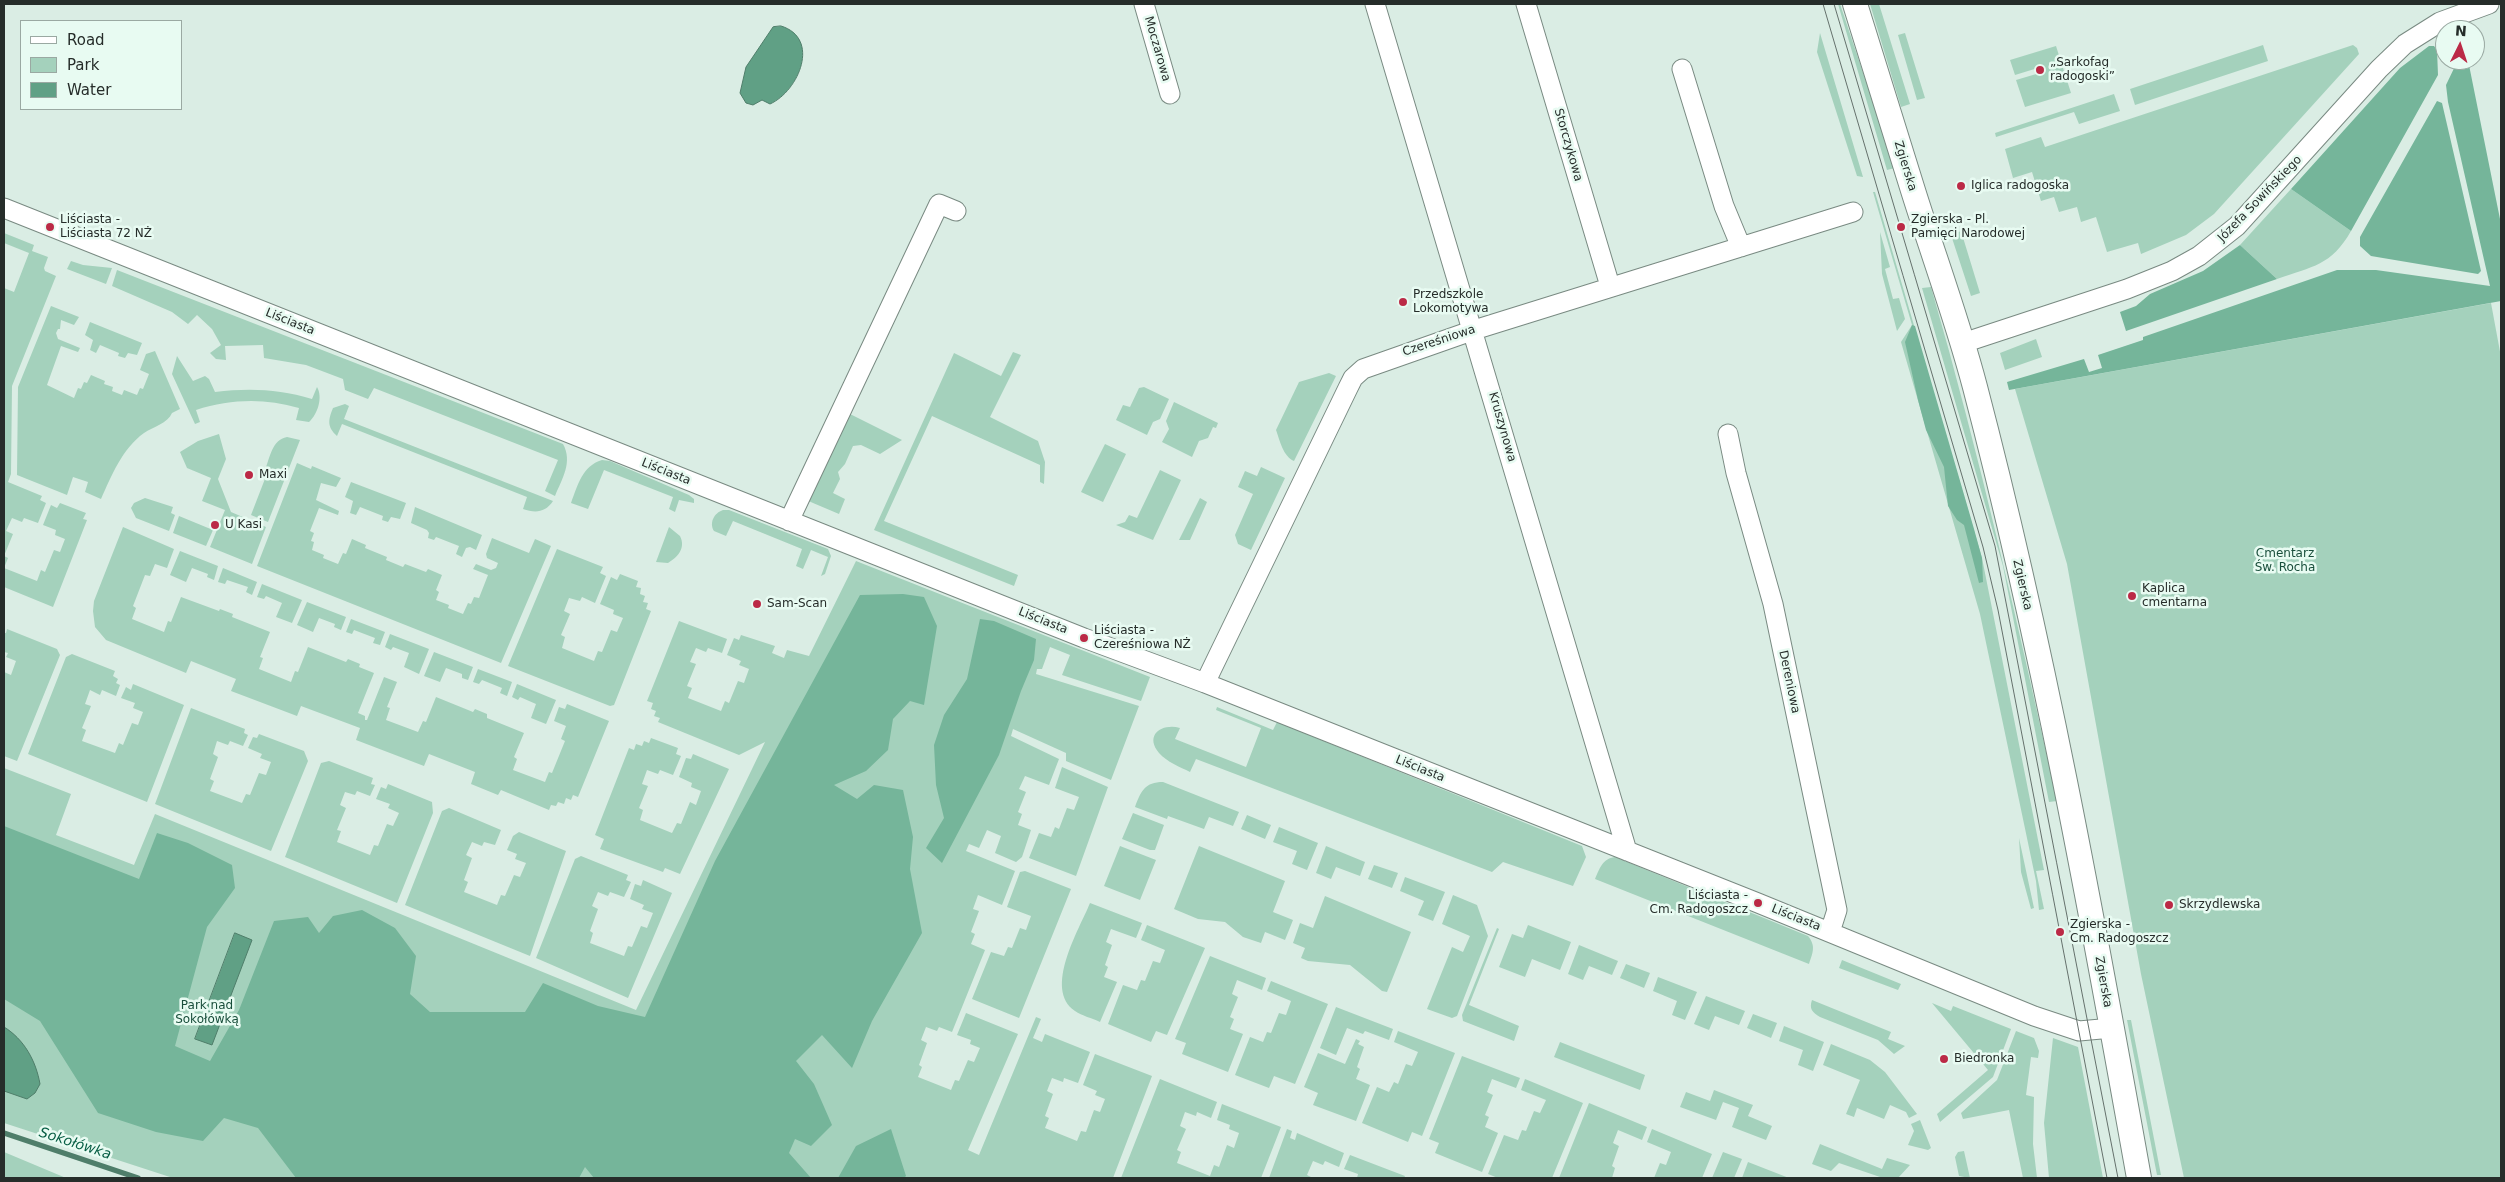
<!DOCTYPE html>
<html>
<head>
<meta charset="utf-8">
<style>
	body { margin:0 }
	#map { position:relative; width:2505px; height:1182px; overflow:hidden; background:#daede4; font-family:"DejaVu Sans",sans-serif }
	canvas { display:block }
	.frame { position:absolute; inset:0; border:5px solid #262d2a; pointer-events:none }
	.legend { position:absolute; left:20px; top:20px; width:162px; height:90px; box-sizing:border-box; background:#e8fbf2; border:1px solid #9aa9a2; margin:0; padding:6px 9px; list-style:none; font-size:15px; color:#262d2a }
	.legend li { display:flex; align-items:center; gap:10px; height:25px }
	.legend b { width:25px; border:1px solid #9aa9a2 }
	.north { position:absolute; left:2435px; top:20px; width:50px; height:50px; box-sizing:border-box; background:#e8fbf2; border:1px solid #9aa9a2; border-radius:50%; rotate:4deg; font-size:14px; font-weight:700; line-height:20px; text-align:center; color:#262d2a }
	.north::after { content:''; display:block; margin:auto; width:18px; height:22px; background:#bb2a46; clip-path:polygon(50% 0,100% 100%,50% 72%,0 100%) }
</style>
</head>
<body>
<div id="map">
<canvas width="2505" height="1182"></canvas>
<div class="frame"></div>
<ul class="legend">
<li><b style="height:6px;background:#fff"></b>Road</li>
<li><b style="height:14px;background:#a4d1bc"></b>Park</li>
<li><b style="height:14px;background:#60a085"></b>Water</li>
</ul>
<div class="north">N</div>
</div>
<script>
const ctx = document.querySelector('canvas').getContext('2d');
ctx.lineJoin = 'round';
function fill(path, color) { ctx.fillStyle = color; ctx.fill(path, 'evenodd'); }
function strokePath(path, color, width, dash) { ctx.strokeStyle = color; ctx.lineWidth = width; ctx.lineCap = dash ? 'butt' : 'round'; ctx.setLineDash(dash || []); ctx.stroke(path); }
function write(font, color, halo, rows, align = 'center') {
  ctx.font = font + ' "DejaVu Sans",sans-serif'; ctx.lineWidth = 5; ctx.setLineDash([]); ctx.textBaseline = 'middle'; ctx.strokeStyle = halo; ctx.fillStyle = color; for (const [text, x, y, turn = 0] of rows) {
    ctx.save(); ctx.translate(x, y); ctx.rotate((+turn || 0) * Math.PI / 180); ctx.textAlign = isNaN(turn) ? turn : align; if (halo) ctx.strokeText(text, 0, 0); ctx.fillText(text, 0, 0); ctx.restore();
  }
}
const green = new Path2D(`
	M1838,4H1840L1895,168L1887,170Z
	M1870,4H1879L1910,104L1901,107Z
	M1820,33L1863,177L1857,176L1817,52Z
	M1905,33L1925,98L1917,100L1898,35Z
	M2263,45L2268,61L2135,105L2130,89Z
	M2353,45L2357,48L2359,54L2214,214L2186,235L2141,254L2138,243L2107,252L2096,217L2081,222L2077,207L2059,212L2054,197L2041,201L2032,172L2013,178L2005,149L2041,137L2045,147Z
	M2056,46L2071,93L2025,107L2016,80L2043,72L2041,67L2015,75L2010,60Z
	M2114,94L2120,111L2079,124L2074,112L1996,137L1995,133Z
	M2291,189L2351,231C2331,266 2313,266 2277,279L2240,245Z
	M1873,192H1875L1982,558L2044,870L2036,871L2044,909L2039,910L2036,881L1980,614L1901,342L1912,325Z
	M1961,231L1980,293L1971,296L1951,235Z
	M1880,232L1890,267L1885,269L1893,299L1899,298L1905,319L1897,331L1882,274Z
	M4,233L34,245L32,251L48,257L44,268L45,271L56,276L12,386L11,474L8,482L42,496L40,500L46,503L38,523L24,518L22,522L12,518L6,531L13,534L4,556L8,558L4,568L37,581L41,570L45,572L54,550L60,552L65,539L55,535L56,530L43,525L51,505L57,508L60,503L86,513L83,519L87,520L53,607L4,587V288L14,292L29,253L4,243Z
	M71,261L83,265L112,268L106,284L67,269Z
	M117,270L563,444C573,462 562,479 555,496L545,491L558,460L374,388L368,399L345,390L343,379L306,365L264,358L263,345L225,346L226,360L216,359L210,353L221,345L212,329L197,315L188,324L172,312L112,286Z
	M1931,287C1980,456 2019,629 2057,801L2049,802L2003,566L1922,288Z
	M2491,303L2501,357V1178H2184L2141,974L2067,564L2015,389Z
	M51,306L79,317L74,325L61,320L60,329H58L56,333L58,339L80,348L78,352L61,346L47,385L74,398L78,388L81,389L84,382L87,383L91,375L105,381L104,384L113,387L112,391L122,395L124,390L137,395L140,388L143,389L149,374L140,370L146,354L155,351L180,409L172,413C168,423 153,427 144,433C122,449 112,475 101,499L85,492L88,482L73,477L67,495L17,475L18,387Z
	M90,322L142,343L137,355L128,353L125,358L118,356L119,353L100,345L96,353L90,350L93,340L85,335Z
	M2036,339L2042,357L2005,370L2000,353Z
	M1013,352L1021,355L990,417L1038,441L1045,462L1044,484L1040,482V465L932,416L884,521L1018,575L1014,586L874,530L954,353L1001,376Z
	M177,356L193,381L205,376L209,379L215,392C249,388 279,389 312,399L317,387C323,397 318,414 309,422L296,420L299,408C264,398 231,399 196,410L200,422L195,424L172,374Z
	M1329,373L1336,376L1294,461C1283,456 1280,441 1276,430L1299,382Z
	M1144,387L1169,399L1160,419L1153,422L1147,435L1116,420L1123,405L1130,407L1139,388Z
	M1174,402L1218,423L1216,428L1213,427L1208,438L1199,441L1192,457L1162,442L1169,429L1166,421Z
	M345,404L349,406L344,419L553,501C545,513 535,513 523,509L527,497L342,424L337,436C327,427 328,420 333,408Z
	M848,413L902,440L880,454L861,445L853,446L845,464L838,472L840,479L833,493L845,499L839,514L806,500Z
	M219,434L226,459L218,479L231,512L266,527L252,564L210,547L225,510L202,501L211,478L187,468L180,452L198,441Z
	M287,437L300,440L268,522L251,515L268,471L265,470C270,457 272,440 287,437Z
	M1105,444L1126,454L1103,502L1081,492Z
	M602,460L610,461L689,495L694,499V503L679,500L675,512L669,509L673,497L604,470L588,509L571,503C578,485 582,466 602,460Z
	M297,463L311,469L312,466L341,478L336,487L321,483L316,500L339,511L338,515L319,508L310,531L314,533L311,541L314,542L312,550L324,555L323,558L338,564L343,553L346,554L352,539L366,545L365,548L387,557L386,560L403,567L405,564L426,572L428,569L442,575L436,590L439,592L436,600L449,605L448,608L463,614L468,603L471,604L474,597L479,598L488,575L473,569L476,564L491,570L496,568L498,563L487,558L486,554L492,538L529,553L535,539L551,546L501,663L257,566Z
	M1261,467L1285,478L1251,550L1238,544L1235,535L1253,494L1238,487L1245,471L1257,476Z
	M1160,470L1181,480L1153,540L1116,525L1125,522L1129,515L1137,518Z
	M351,482L406,503L400,519L391,517L388,522L382,520L383,516L360,507L356,515L350,513L353,501L345,497Z
	M145,498L173,507L171,513L175,515L169,531L136,518L131,508L134,503Z
	M1200,498L1207,502L1190,540H1179Z
	M415,507L482,535L476,550L470,547L466,548L462,557L456,554L459,546L436,537L434,540L428,538L429,533L427,530L411,523Z
	M723,510H729L828,549L831,556L825,574L821,576L828,557L811,550L803,569L796,566L802,549L733,521L726,536L714,531C709,523 714,513 723,510Z
	M179,516L213,530L206,546L173,533Z
	M123,527L174,549L167,568L155,564L150,576L145,575L133,606L136,608L132,619L164,632L168,621L171,622L181,597L219,611L220,609L233,614L232,617L270,632L260,657L263,658L259,669L291,682L295,671L298,672L308,647L346,662L348,659L360,664L359,667L374,673L358,713L365,716V720H367L384,677L397,682L387,707L390,708L386,720L418,732L423,721L426,722L436,697L473,712L475,709L487,714V718L524,733L514,757L517,759L513,770L545,782L549,772L552,773L565,741L561,739L566,726L554,721L559,707L565,709L567,704L609,721L578,797L573,795L571,800L566,798L564,804L558,802L556,806L551,805L549,810L501,790L498,795L471,784L475,772L429,754L424,766L356,740L360,728L301,706L297,716L231,691L236,679L191,661L186,673L106,640L95,627L93,611L94,601Z
	M669,527L680,536C686,548 678,557 668,563L656,562Z
	M557,549L603,567L600,573L606,576L595,603L582,597L580,601L569,598L564,611L570,614L561,635L565,637L562,648L594,661L598,651L602,652L611,630L617,632L623,618L613,614L614,610L600,604L611,577L617,580L620,574L638,581L636,587L641,588L640,594L645,596L643,602L648,603L646,609L651,611L614,705L610,706L508,666Z
	M180,551L218,566L214,580L207,577L208,574L192,568L186,582L170,575Z
	M856,561L1150,677L1141,701L1062,675L1070,655L1050,647L1042,669H1037L1036,674L1139,706L1111,780L1066,761V753L1013,729L1011,736L1059,759L1049,785L1025,776L1019,789L1026,792L1018,812L1022,814L1018,825L1031,830L1022,857L1016,862L995,853L1001,836L987,830L979,848L969,844L966,851L1015,871L1002,905L978,895L973,909L979,911L971,932L975,934L971,944L985,950L952,1032L939,1027L937,1031L926,1027L921,1040L927,1043L919,1065L922,1067L918,1077L951,1090L955,1080L959,1081L968,1060L974,1062L980,1048L970,1044L971,1040L957,1035L966,1013L1018,1034L968,1150L979,1155L1036,1017L1041,1019L1033,1038L1042,1042L1045,1034L1090,1052L1078,1083L1064,1078L1063,1082L1052,1078L1047,1091L1053,1094L1045,1116L1049,1118L1045,1128L1077,1141L1081,1131L1086,1132L1094,1110L1100,1112L1105,1099L1095,1095L1097,1091L1083,1085L1095,1054L1152,1076L1113,1178H173L4,1123V768L71,794L56,835L134,865L155,814L636,1010L765,742L739,755L658,722L660,718L654,716L656,711L651,709L653,703L647,701L679,621L727,639L722,653L708,648L706,652L696,648L690,662L696,664L687,686L692,688L688,698L721,711L725,701L729,703L738,681L744,683L749,669L739,665L741,661L727,655L734,638L739,640L741,635L775,646L772,653L784,658L787,650L809,656Z
	M223,568L257,582L252,595L246,592L248,587L227,580L225,584L218,582Z
	M262,584L302,600L292,623L276,617L282,603L266,596L264,599L257,597Z
	M307,602L346,617L341,630L334,627L335,624L319,618L313,632L297,625Z
	M351,619L385,632L380,645L373,643L375,638L354,630L352,634L346,632Z
	M7,629L57,649L60,655L17,761L4,756V672L11,675L16,661L6,657L8,653L4,652V633H6Z
	M390,634L429,649L419,674L404,667L409,653L393,647L391,650L385,647Z
	M434,652L473,667L468,680L462,678V674L446,668L440,682L424,676Z
	M72,654L115,671L113,676L118,679L116,683L120,685L116,696L102,690L100,695L90,690L85,704L91,706L82,728L86,730L82,741L115,753L119,743L123,745L132,723L138,725L143,712L133,708L135,703L121,698L126,687L131,690L133,684L184,705L147,802L28,754L66,657Z
	M478,669L512,682L507,696L500,693L502,688L482,680L479,684L473,682Z
	M517,684L556,700L546,724L531,718L536,704L520,697L518,700L512,697Z
	M1217,707L1273,730L1277,722L1582,846L1586,857L1573,886L1503,862L1492,872L1196,759L1190,772C1180,767 1167,762 1159,753C1144,735 1162,723 1180,728L1175,739L1246,767L1261,728L1216,710Z
	M191,708L245,729L244,733L248,735L243,746L230,741L228,745L217,741L213,754L218,757L210,779L214,781L210,791L242,803L246,794L250,795L259,773L266,775L271,762L260,758L262,754L248,748L253,737L257,738L259,734L304,751L308,761L271,851L155,804Z
	M651,738L678,748L676,754L681,756L673,775L660,770L658,774L647,770L642,784L648,786L639,808L643,810L640,820L672,833L677,823L681,824L690,802L696,805L701,791L691,787L692,783L679,777L686,758L691,759L693,754L729,769L680,874L665,868L663,872L600,849L604,839L595,835L629,748L634,750L636,744L642,746L644,741L649,743Z
	M329,761L373,778L371,784L375,785L370,796L357,791L355,795L345,792L340,805L346,808L337,830L341,831L337,842L370,855L374,845L378,846L387,824L393,826L399,813L388,808L390,804L376,799L381,787L386,789L388,784L432,802L433,813L397,903L285,857L321,763Z
	M1062,767L1108,787L1076,876L1029,858L1039,833L1051,837L1055,827L1059,829L1067,808L1074,810L1079,797L1055,788Z
	M1163,782L1239,812L1233,826L1209,817L1204,829L1168,816L1167,819L1135,807C1141,791 1145,782 1163,782Z
	M449,808L501,830L495,845L484,842L482,846L472,842L466,855L472,858L464,880L468,882L464,892L497,905L501,895L505,896L514,875L520,877L526,863L515,859L517,854L507,850L513,836L519,832L566,851L530,956L405,905L442,811Z
	M1133,813L1164,825L1155,850H1150L1122,839Z
	M1247,815L1271,825L1265,839L1241,829Z
	M1279,827L1318,843L1307,870L1292,864L1297,851L1273,842Z
	M2019,838L2034,908L2031,909L2021,872Z
	M1120,846L1156,860L1140,900L1104,886Z
	M1199,846L1285,881L1273,912L1293,920L1285,940L1265,932L1261,943L1243,937L1225,922L1198,919L1174,909Z
	M1326,846L1365,862L1360,876L1336,867L1331,879L1316,873Z
	M581,856L628,875L626,880L631,882L624,897L610,892L608,896L598,892L592,906L598,909L590,931L593,933L590,943L624,956L628,946L632,947L641,926L647,928L653,913L642,909L644,905L630,899L635,884L641,886L643,880L672,893L628,998L536,958L575,859Z
	M1615,857L1808,936C1816,946 1813,952 1809,964L1595,879C1600,868 1602,859 1615,857Z
	M1374,865L1398,873L1392,888L1368,879Z
	M1025,871L1071,889L1019,1018L972,999L991,952L1004,956L1008,947L1012,948L1020,928L1026,930L1031,916L1007,907L1020,872Z
	M1405,877L1445,892L1433,921L1418,915L1424,901L1400,891Z
	M1453,895L1477,905L1488,936L1457,1016L1452,1018L1427,1009L1452,947L1463,952L1470,936L1442,924Z
	M1325,896L1411,932L1387,992L1382,991L1350,965L1308,961L1301,958L1305,948L1293,943L1300,923L1313,928Z
	M1090,903L1142,923L1136,938L1111,929L1106,942L1112,945L1105,965L1108,967L1104,977L1117,982L1100,1022C1092,1018 1082,1016 1075,1011C1043,989 1079,930 1090,903Z
	M1147,925L1205,948L1167,1035L1156,1031L1151,1042L1108,1024L1123,985L1137,990L1141,980L1145,981L1153,961L1160,963L1165,950L1141,940Z
	M1528,925L1571,942L1560,970L1532,959L1525,977L1499,967L1512,934L1523,938Z
	M1497,928L1499,929L1469,1005L1519,1026L1514,1041L1463,1021L1462,1015Z
	M1579,945L1618,961L1612,975L1589,966L1583,980L1568,974Z
	M1210,956L1266,978L1262,990L1237,980L1232,994L1238,997L1230,1017L1234,1019L1230,1029L1243,1034L1228,1072L1182,1054L1186,1043L1175,1039Z
	M1842,960L1901,984L1898,990L1839,968Z
	M1626,964L1650,973L1644,988L1620,978Z
	M1658,977L1697,992L1685,1020L1672,1015L1677,1001L1653,991Z
	M1271,981L1328,1004L1295,1084L1274,1076L1269,1088L1235,1075L1250,1037L1263,1042L1267,1032L1271,1033L1279,1013L1286,1015L1291,1001L1267,991Z
	M1706,996L1745,1011L1739,1025L1715,1016L1709,1030L1694,1024Z
	M1812,1000L1891,1032L1888,1039L1905,1046L1894,1054L1878,1040L1820,1017C1812,1012 1809,1009 1812,1000Z
	M1932,1003L1951,1011L1953,1006L2011,1029L1993,1077L1940,1122L1937,1114L1988,1070Z
	M1336,1007L1393,1029L1389,1040L1365,1031L1363,1034L1347,1028L1336,1055L1320,1048Z
	M1753,1014L1777,1023L1771,1038L1747,1028Z
	M2127,1020H2131L2161,1175H2157Z
	M1784,1026L1824,1042L1813,1071L1798,1065L1803,1050L1779,1041Z
	M1398,1031L1455,1053L1422,1136L1412,1132L1408,1142L1362,1123L1377,1087L1389,1092L1394,1082L1398,1084L1406,1064L1412,1066L1418,1052L1394,1042Z
	M2016,1031L2034,1038L2039,1051L2038,1058L2031,1057L2026,1095L2034,1097L2033,1144L2037,1178H2023L2009,1110L1963,1119L1961,1113L1997,1080Z
	M2053,1038L2078,1047L2103,1178H2049L2044,1123Z
	M1356,1039L1360,1041L1358,1044L1364,1047L1357,1067L1360,1069L1356,1079L1370,1085L1356,1121L1313,1105L1318,1093L1304,1087L1318,1053L1345,1064Z
	M1560,1042L1645,1075L1640,1090L1554,1057Z
	M1831,1044L1870,1060L1885,1072L1917,1114L1909,1118L1906,1112L1890,1105L1884,1119L1857,1108L1854,1117L1846,1114L1860,1080L1823,1065Z
	M1462,1056L1520,1078L1516,1088L1492,1079L1487,1092L1493,1095L1485,1115L1489,1117L1485,1127L1498,1133L1482,1172L1435,1153L1439,1143L1429,1139Z
	M1160,1079L1217,1102L1211,1118L1197,1112L1196,1116L1185,1112L1180,1126L1186,1129L1177,1150L1181,1152L1177,1163L1210,1176L1214,1165L1219,1167L1227,1145L1234,1148L1239,1133L1229,1129L1230,1125L1217,1120L1222,1104L1281,1127L1261,1178H1121Z
	M1525,1079L1583,1103L1552,1178H1498L1488,1174L1504,1135L1518,1140L1522,1130L1526,1131L1534,1111L1540,1113L1546,1100L1521,1090Z
	M1714,1090L1753,1105L1748,1116L1772,1126L1766,1140L1732,1127L1739,1108L1723,1102L1716,1120L1680,1107L1686,1092L1710,1101Z
	M1589,1103L1647,1127L1642,1140L1618,1130L1613,1143L1619,1146L1612,1166L1615,1168L1612,1178H1559Z
	M1920,1120L1931,1148L1928,1150L1908,1145L1914,1131L1911,1124Z
	M1287,1129L1292,1131L1290,1138L1295,1140L1297,1133L1344,1153L1339,1167L1325,1161L1323,1165L1313,1161L1307,1175L1313,1178H1269Z
	M1652,1129L1712,1154L1702,1178H1654L1660,1163L1666,1165L1671,1152L1647,1142Z
	M1820,1144L1882,1169L1887,1158L1910,1165L1898,1178H1883L1839,1163L1831,1171L1812,1164Z
	M1964,1151L1970,1178L1959,1176L1955,1157L1958,1152Z
	M4,1152L66,1178H4Z
	M1723,1152L1742,1159L1734,1178H1712Z
	M1350,1155L1405,1176L1404,1178H1357L1358,1174L1344,1169Z
	M1748,1162L1789,1178H1742Z`);
const forest = new Path2D(`
	M2429,46H2434L2437,50L2438,75L2351,231L2291,189L2400,68Z
	M2458,60H2468L2501,224V301L2009,390L2007,382L2084,359L2089,372L2102,368L2098,355L2143,340V337L2337,270H2376L2490,286L2448,102L2446,85Z
	M2437,101L2442,103L2481,271L2478,274L2371,256L2360,246V237Z
	M2240,245L2277,279L2126,331L2120,312L2136,306L2150,294L2203,271Z
	M1912,325L1915,326L1974,529L1982,558L1983,582L1979,583L1964,525L1957,520L1948,506L1944,467L1926,430L1918,400L1905,342Z
	M903,594L924,597L937,626L924,705L910,701L893,719L888,750L866,771L834,785L857,799L874,785L903,790L913,837L910,869L922,933L872,1021L852,1068L822,1035L796,1061L814,1084L832,1125L811,1146L795,1139L789,1153L811,1178H594L585,1167L579,1178H296L258,1128L224,1118L203,1141L156,1132L98,1113L40,1021L4,999V826L139,879L157,833L188,843L232,865L235,888L207,927L175,1046L210,1061L239,1010L274,921L308,917L319,933L333,916L362,910L395,928L416,956L410,994L430,1012H525L543,983L598,1006L645,1017L715,861L860,595Z
	M980,619L994,621L1036,639L1034,660L1021,691L999,755L942,863L926,848L944,818L936,785L934,745L944,715L967,679Z
	M891,1129L906,1176L904,1178H838L856,1146Z`);
const water = new Path2D(`
	M781,26C821,38 799,91 770,104L762,100L753,105L746,103L740,93L746,67L773,27Z
	M235,933L252,940L212,1045L195,1039Z
	M4,1027C24,1039 36,1061 40,1084L35,1093L27,1099L4,1091Z`);
const stream = new Path2D(`
	M4,1133L138,1178`);
const minor = new Path2D(`
	M1144,4L1170,94
	M1375,4L1627,851
	M1526,4L1610,286
	M1682,69L1724,206L1741,247
	M4,208L1084,638L1205,683L1758,903L2034,1016L2079,1031L2112,1028
	M1963,343L2127,289L2172,271L2199,256L2237,226L2379,69L2405,44L2440,22L2489,4
	M1728,434L1736,473L1773,604L1837,910L1830,932
	M789,521L939,204L956,211
	M1205,683L1348,388L1353,378L1363,369L1474,330L1853,212`);
const major = new Path2D(`
	M1855,4C1874,64 1892,124 1911,184C1932,252 1957,318 1975,387C2043,646 2092,915 2139,1178`);
const tram = new Path2D(`
	M1823,4L1983,547L1998,610L2107,1178
	M1834,4L1995,546L2118,1178`);
const markers = [
	[2040,70,5,"#bb2a46"],
	[1961,186,5,"#bb2a46"],
	[50,227,5,"#bb2a46"],
	[1901,227,5,"#bb2a46"],
	[1403,302,5,"#bb2a46"],
	[249,475,5,"#bb2a46"],
	[215,525,5,"#bb2a46"],
	[2132,596,5,"#bb2a46"],
	[757,604,5,"#bb2a46"],
	[1084,638,5,"#bb2a46"],
	[1758,903,5,"#bb2a46"],
	[2169,905,5,"#bb2a46"],
	[2060,932,5,"#bb2a46"],
	[1944,1059,5,"#bb2a46"]
];
const streetNames = [
	["Moczarowa",1157,49,74],
	["Storczykowa",1568,145,74],
	["Zgierska",1905,166,73],
	["Józefa Sowińskiego",2260,199,-46],
	["Liściasta",290,322,22],
	["Czereśniowa",1439,341,-18],
	["Kruszynowa",1502,427,74],
	["Liściasta",666,472,22],
	["Zgierska",2022,585,77],
	["Liściasta",1043,621,22],
	["Dereniowa",1789,682,78],
	["Liściasta",1420,769,22],
	["Liściasta",1796,918,22],
	["Zgierska",2103,982,80]
];
const poiNames = [
	["„Sarkofag",2050,63],
	["radogoski”",2050,77],
	["Iglica radogoska",1971,186],
	["Liściasta -",60,220],
	["Liściasta 72 NŻ",60,234],
	["Zgierska - Pl.",1911,220],
	["Pamięci Narodowej",1911,234],
	["Przedszkole",1413,295],
	["Lokomotywa",1413,309],
	["Maxi",259,475],
	["U Kasi",225,525],
	["Kaplica",2142,589],
	["cmentarna",2142,603],
	["Sam-Scan",767,604],
	["Liściasta -",1094,631],
	["Czereśniowa NŻ",1094,645],
	["Liściasta -",1748,896,"right"],
	["Cm. Radogoszcz",1748,910,"right"],
	["Skrzydlewska",2179,905],
	["Zgierska -",2070,925],
	["Cm. Radogoszcz",2070,939],
	["Biedronka",1954,1059]
];
const parkNames = [
	["Cmentarz",2285,554],
	["Św. Rocha",2285,568],
	["Park nad",207,1006],
	["Sokołówką",207,1020]
];
const waterNames = [
	["Sokołówka",75,1144,18]
];
fill(green, '#a4d1bc');
fill(forest, '#75b59a');
fill(water, '#60a085');
strokePath(water, '#4f7e6a', 1);
strokePath(stream, '#4f7e6a', 5.5);
strokePath(minor, '#798a82', 21);
strokePath(major, '#798a82', 26);
strokePath(minor, '#fff', 19);
strokePath(major, '#fff', 24);
strokePath(tram, '#65716c', 1);
for (const [x, y, r, color] of markers) { const dot = new Path2D(); dot.arc(x, y, r, 0, 2 * Math.PI); ctx.fillStyle = color; ctx.fill(dot); strokePath(dot, '#e8fbf2', 2); }
write('12px', '#262d2a', '#e8fbf2', streetNames);
write('12px', '#262d2a', '#e8fbf2', poiNames, 'left');
write('12px', '#194e3b', '#e8fbf2', parkNames);
write('italic 14px', '#065d43', '#e8fbf2', waterNames);
</script>
</body>
</html>
